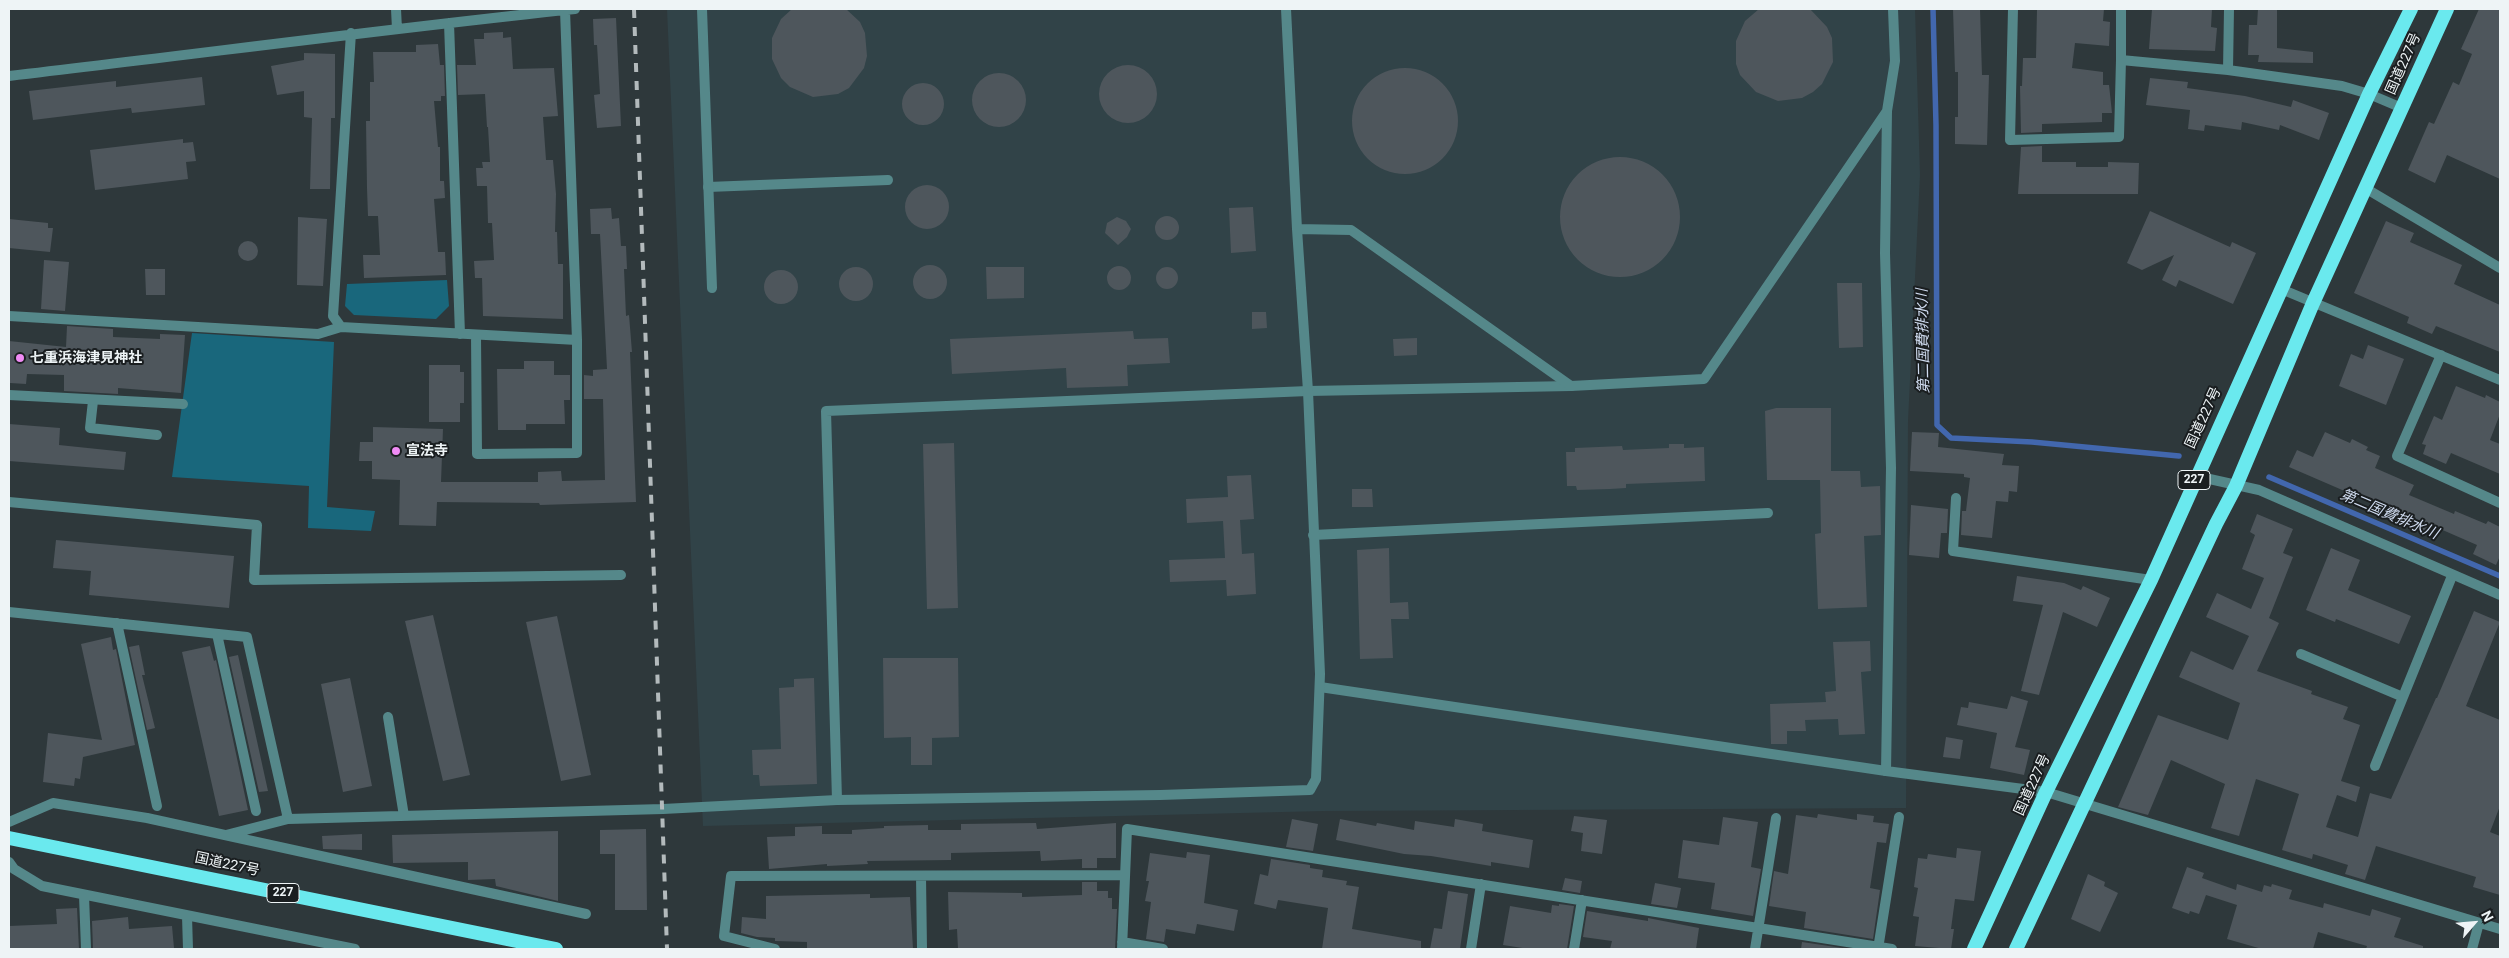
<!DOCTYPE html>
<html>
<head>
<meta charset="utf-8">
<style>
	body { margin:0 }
	#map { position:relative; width:2509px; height:958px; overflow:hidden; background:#2e383b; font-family:Roboto,sans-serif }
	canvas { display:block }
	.frame { position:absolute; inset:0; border:10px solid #eef4f6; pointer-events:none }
	.north { position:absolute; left:2449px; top:898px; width:50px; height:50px; -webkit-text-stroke:4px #1a1e20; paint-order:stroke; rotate:63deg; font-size:14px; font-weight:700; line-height:20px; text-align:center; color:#eef4f6 }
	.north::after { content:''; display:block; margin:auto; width:18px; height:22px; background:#eef4f6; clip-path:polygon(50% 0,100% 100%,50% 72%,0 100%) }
</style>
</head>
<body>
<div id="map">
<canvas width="2509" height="958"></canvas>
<div class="frame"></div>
<div class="north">N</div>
</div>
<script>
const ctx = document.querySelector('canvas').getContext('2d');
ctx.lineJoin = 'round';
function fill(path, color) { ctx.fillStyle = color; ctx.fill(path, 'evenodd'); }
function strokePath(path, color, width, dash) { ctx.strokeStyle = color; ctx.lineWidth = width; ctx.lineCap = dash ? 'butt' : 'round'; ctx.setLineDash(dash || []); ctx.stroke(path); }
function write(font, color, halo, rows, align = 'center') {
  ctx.font = font + ' Roboto,"Noto Sans JP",sans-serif'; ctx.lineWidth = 4; ctx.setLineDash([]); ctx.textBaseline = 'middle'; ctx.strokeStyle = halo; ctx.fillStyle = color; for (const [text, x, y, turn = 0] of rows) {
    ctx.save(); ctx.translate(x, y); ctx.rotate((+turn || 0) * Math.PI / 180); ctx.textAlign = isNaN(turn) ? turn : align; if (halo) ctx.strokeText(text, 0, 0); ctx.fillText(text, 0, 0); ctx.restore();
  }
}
const built = new Path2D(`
	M667,9H1915L1920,175L1908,421L1906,808L1324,811L703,826Z`);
const green = new Path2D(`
	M447,280L449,306L436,319L354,315L345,306L347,284Z
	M192,333L334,342L327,507L375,511L371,531L308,528L309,486L172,477Z`);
const stream = new Path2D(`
	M1933,9L1936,125L1937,425L1951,438L2032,442L2179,456
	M2269,477L2500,576`);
const building = new Path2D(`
	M792,9H846L860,22L865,33L867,56L864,68L849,88L838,94L813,97L790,87L781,78L772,59V38L781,19Z
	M1759,9H1810L1827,27L1832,38L1833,62L1822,84L1813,92L1802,98L1778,101L1756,92L1740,75L1736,64V41L1745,21Z
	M1953,9H1980L1982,75H1989L1987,145L1955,144V117H1958V72H1955Z
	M2037,9H2104L2103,21L2110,22L2109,46L2075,43L2072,68L2103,72V85H2109L2112,113H2102V122L2042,124V132L2021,133L2020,86H2022L2023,58H2036Z
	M2152,9H2212L2211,27L2217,28L2215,51L2149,49Z
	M2258,9H2277V48L2313,52V63L2258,62L2259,55H2248L2249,25H2257Z
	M2479,9H2500V179L2447,155L2435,183L2408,170L2429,122L2434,124L2453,82L2459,85L2472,54L2461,49Z
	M616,18L621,126L597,128L594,95L600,94L597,45H594L593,19Z
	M503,32V38L511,37L513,69L554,68L558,116L543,117L546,160H553L556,194L555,232H557L558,264H563V319L483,316L482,278H475L474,261L494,260L492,223H488L487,186H477L476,168H483L482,162H490L488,127H487L485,94L458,95L457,65H476L474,39H484V33Z
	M438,44L440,65H444L445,96H441V101H434L438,147H440V181H444L445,198L434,199L438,252H445L446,275L364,278L363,255H380L378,216H368L367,188L366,121H370V82H374L373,52H416V45Z
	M304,53L335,54V118H331L330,189H310L312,118L304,117V91L277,95L271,66L304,60Z
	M1099 94a29 29 0 1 1 58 0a29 29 0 1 1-58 0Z
	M1352 121a53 53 0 1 1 106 0a53 53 0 1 1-106 0Z
	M972 100a27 27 0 1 1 54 0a27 27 0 1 1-54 0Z
	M202,77L205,105L132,113L131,108L33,120L29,91L116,81V87Z
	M2150,78L2188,82L2187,88L2245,96L2291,107L2293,100L2329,113L2319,140L2280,125L2279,130L2242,122L2241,130L2205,125L2204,131L2188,129L2190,110L2146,105Z
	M902 104a21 21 0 1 1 42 0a21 21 0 1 1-42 0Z
	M183,139V143L193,142L196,161L186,162L188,179L95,190L90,150Z
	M2042,146V162H2076V167H2108V162L2139,163L2138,194H2018L2021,147Z
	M1560 217a60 60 0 1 1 120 0a60 60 0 1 1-120 0Z
	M905 207a22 22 0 1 1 44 0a22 22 0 1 1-44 0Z
	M1253,207L1256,251L1231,253L1229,208Z
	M611,208L612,219L619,218L621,246H626L627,269H624L626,316L629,315L632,352H630L636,502L540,505L539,503L437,502L436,526L399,525L400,480L372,479V461H359L360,442H373V427L443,429L441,482H538V472L561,471L562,481L605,480L603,399H584V375L593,376V370L607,369L600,234H591L590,209Z
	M2150,211L2230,247L2232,242L2256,253L2233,304L2179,280L2176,287L2162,280L2174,255L2142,270L2127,263Z
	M1155 228a12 12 0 1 1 24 0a12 12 0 1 1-24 0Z
	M298,217L327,219L323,286L297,285Z
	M1117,217L1126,221L1131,229L1127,237L1118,245L1105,233L1107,223Z
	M9,219L48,223V228H53L50,252L9,248Z
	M2386,221L2414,233L2410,242L2462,265L2454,284L2500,305V352L2436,326L2432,334L2407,323L2409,317L2354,293Z
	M238 251a10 10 0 1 1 20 0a10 10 0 1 1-20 0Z
	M44,260L69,262L65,311L41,309Z
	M913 282a17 17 0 1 1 34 0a17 17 0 1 1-34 0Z
	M1107 278a12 12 0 1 1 24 0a12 12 0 1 1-24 0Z
	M1156 278a11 11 0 1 1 22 0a11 11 0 1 1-22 0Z
	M986,267H1024V298L987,299Z
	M839 284a17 17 0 1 1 34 0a17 17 0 1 1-34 0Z
	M145,269H165V295H146Z
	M764 287a17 17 0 1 1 34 0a17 17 0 1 1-34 0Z
	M1837,283H1862L1863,347L1839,348Z
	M1252,312H1266L1267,328L1252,329Z
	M67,326L113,329V337L160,339V334L185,335L181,393L118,388V394L64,391V375L27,374L26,384L10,383L9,341L66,347Z
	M1133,331L1134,339L1168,338L1170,363L1127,365L1128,386L1067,388L1066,368L952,374L950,339Z
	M1417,338V355L1394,356L1393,339Z
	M2368,345L2404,359L2386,405L2339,386L2351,354L2363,359Z
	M524,361H554V375H570V400H564L565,424H526V430H498L497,369H524Z
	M429,365H460V372H464V403H460V422H429Z
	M2456,386L2485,398L2486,395L2500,402V414L2490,440L2500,444V474L2451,453L2446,464L2423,454L2426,445L2422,444L2434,416L2442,420Z
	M1776,408H1831V471H1860L1861,487L1880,486L1881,535L1864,536L1867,607L1818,609L1815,534L1821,533L1820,480H1767L1765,411Z
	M9,424L60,428L59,445L126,452L124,470L9,461Z
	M1912,432L1939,433L1938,447L2004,454L2002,465L2019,466L2017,492L2009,491L2008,502L1996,501L1992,538L1961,535L1962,511H1966L1970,478L1964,477V474L1910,471Z
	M2325,432L2350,443L2352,439L2368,447L2366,450L2380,456L2375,468L2414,485L2409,495L2454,514L2455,511L2486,524L2488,521L2500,527V556L2496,565L2473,554L2477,545L2438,528L2435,536L2405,523L2407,518L2289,467L2297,450L2313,457Z
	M954,443L958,608L927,609L923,444Z
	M1669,444H1684V448L1704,447L1705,481L1626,484V488L1610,489L1577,490L1576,486H1567L1566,452H1575V448L1622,446L1623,450L1669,448Z
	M1251,475L1254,519L1240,520L1242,554L1254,553L1256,594L1227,596L1226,580L1170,582L1169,560L1225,558L1223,521L1187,523L1186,499L1228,497L1227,476Z
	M1352,489H1372L1373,507H1352Z
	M1911,505L1948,509L1947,533H1941L1939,558L1909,555Z
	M2257,514L2293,529L2283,553L2293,557L2269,618L2279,623L2257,671L2312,691L2311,694L2348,707L2343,719L2360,725L2341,781L2360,787L2356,802L2337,795L2326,827L2358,837L2370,793L2391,799L2436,698H2437L2474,611L2500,622L2466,706L2500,720V806L2490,832L2500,836V895L2473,887L2476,877L2376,846L2365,880L2345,874L2348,865L2313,854L2312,859L2282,850L2299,794L2256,779L2239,836L2211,828L2225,784L2171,760L2148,815L2118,807L2158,715L2228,740L2240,703L2179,677L2191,651L2233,670L2249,636L2206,617L2217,593L2251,609L2264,578L2242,569L2255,535L2250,532Z
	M56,540L234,556L229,608L89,595L91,571L53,568Z
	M1389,548L1390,603L1408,602L1409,619H1391L1393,658L1360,659L1357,550Z
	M2331,548L2360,560L2348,590L2411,616L2399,644L2336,619L2335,622L2306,610Z
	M2017,576L2064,583L2081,590L2083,586L2110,598L2097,627L2063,612L2039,695L2021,691L2043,605L2013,601Z
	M433,615L470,775L443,781L405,621Z
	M557,616L591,775L561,781L526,622Z
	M111,637L113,650L116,649L135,745L83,757L80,779L75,778L74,786L43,782L48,733L102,740L81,644Z
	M1870,641L1871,671L1861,672L1865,734L1839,735L1838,719L1805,720L1806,731H1787V744H1771L1770,704L1826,702L1825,692L1836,691L1833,642Z
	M139,645L145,675H142L155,728L147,730L129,647Z
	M210,646L214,661L216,660L248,810L219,816L182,652Z
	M238,655L268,791L259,792L229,657Z
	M883,658H958L959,737L932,738V765H911V737L884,738Z
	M350,678L372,786L343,792L321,684Z
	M814,678L817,784L760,786L759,775H753L752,750L781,749L779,688L794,687V679Z
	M2011,696L2028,701L2015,747L2030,750L2024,775L1990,768L1997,733L1957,725L1961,707L1968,708L1969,702L2007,709Z
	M1946,737L1963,740L1960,759L1943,757Z
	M1818,814L1857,820V814L1874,816L1873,822L1889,824L1886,843L1877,842L1870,888L1880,890L1873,939L1804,928L1806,912L1769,906L1774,871L1788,874L1796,815L1817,818Z
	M1574,816L1607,820L1602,854L1581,851L1583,833L1571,831Z
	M1723,817L1758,822L1751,867L1761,869L1753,916L1711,909L1715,883L1678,878L1683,840L1719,845Z
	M1292,819L1318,824L1313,851L1286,847Z
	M1340,819L1376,826L1377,823L1414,830L1415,821L1454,827L1455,819L1483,824L1482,831L1533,840L1529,868L1491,862V866L1431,856L1404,854L1336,840Z
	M1036,823L1037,829L1116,823V858H1097V868H1082V859L1041,861L1040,851L951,853V860L867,861L868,864L827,866V864L769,869L767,837L795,836V827L822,826V834H852V830L884,828V826L928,825V830H961V824Z
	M646,829L647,910H615V854H600V830Z
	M558,831V901L496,886L495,879L468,880V862L393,863L392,835Z
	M362,834V850L323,849L322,836Z
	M1957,848L1981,851L1974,901L1955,899L1951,929H1954L1951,949L1915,946L1919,917L1913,916L1918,888L1914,887L1918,858L1927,859L1928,854L1956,858Z
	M1187,852L1210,855L1204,903L1238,910L1234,931L1197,924L1195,934L1166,929L1164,942L1146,939L1151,902L1145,901L1149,881H1146L1150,853L1186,858Z
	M1271,859L1310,865V868L1323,870L1322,877L1347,881L1346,885L1359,887L1352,929L1421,941V949H1322L1328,908L1278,900L1276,909L1254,904L1260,874L1268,876Z
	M2187,867L2204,873L2202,878L2236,890L2237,884L2262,892L2264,885L2271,887L2272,884L2292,890L2289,899L2323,908L2324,903L2370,916L2372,909L2401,918L2394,937L2423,946V949H2366L2367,946L2318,932L2313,949H2262L2227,939L2237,905L2206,895L2199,914L2190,911L2189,914L2172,908Z
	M2088,874L2105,882L2104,886L2118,893L2100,932L2071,919Z
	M1565,878L1582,881L1580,893L1562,890Z
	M1082,882H1097V891H1108V898H1112V909H1117L1115,949H958L957,929L949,930L948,892L1022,893V897L1082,895Z
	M1655,883L1681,888L1677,908L1651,904Z
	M1448,891L1468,894L1460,949H1430L1434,928L1442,929Z
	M870,894V898L910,897L913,949L807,948V942L775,941V938L757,937L741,933L742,917L766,919V896Z
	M1559,904L1574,906L1567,949H1529L1503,945L1510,906L1551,913L1552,905L1559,906Z
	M77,908L79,949H9V926L57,924L56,909Z
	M1587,911L1648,921V918L1699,928L1696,949H1610L1612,941L1583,937Z
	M128,917L129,929L172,926L174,948L93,949L92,921Z
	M1802,942L1849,949H1801Z`);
const service = new Path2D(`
	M708,187L888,180
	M93,401L90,428L157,435
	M1313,535L1768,513
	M2301,654L2403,697
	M1320,687L1886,771
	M2375,766L2452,576
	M837,800L826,411L1308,391L1571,386`);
const minor = new Path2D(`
	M396,9L397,29
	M702,9L712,288
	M2013,9L2010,140L2119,137L2121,60
	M2121,9V60L2228,70L2342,86L2369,94L2402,108
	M449,23L460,334
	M351,33L333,316L341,327L577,340
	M2228,70L2229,9
	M9,76C198,54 386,29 575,9
	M1887,111L1885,253L1891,468L1886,771L2046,792L2500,929
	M2365,188L2500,268
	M1297,229L1351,230L1571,386L1704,379L1887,111L1895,61L1893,9
	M2281,289L2500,380
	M9,316L318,334L341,327
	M476,335L477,454L577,453V340L565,10
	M2441,355L2397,456L2500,503
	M9,395L183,404
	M2196,476L2259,490L2500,595
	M1956,498L1953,551L2151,580
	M9,502L257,525L254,580L621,575
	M9,612L247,637L288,819
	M117,623L157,806
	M217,634L256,811
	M388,717L404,816
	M9,822L53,803L147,818L586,914
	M226,835L288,819L663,809L837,800L1160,795L1310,790L1316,779L1320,674L1308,391L1297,229L1286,9
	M9,862L14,869L42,886L355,949
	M921,876L922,949
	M84,895L86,949
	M187,916L188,949
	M1122,942L1163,949
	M775,949L724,936L731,876L1125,875
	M1122,949L1127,829L1892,949
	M1471,949L1481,884
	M1574,949L1582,900
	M1755,949L1776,818
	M1878,949L1899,817
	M2472,949L2479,923`);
const trunk = new Path2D(`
	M9,838L556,949
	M1974,949L2046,792L2151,580L2369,94L2411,9
	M2016,949L2216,524L2236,486L2313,303L2447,9`);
const rail = new Path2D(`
	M634,9L667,949`);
const markers = [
	[20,358,5,"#f08bf5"],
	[396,451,5,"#f08bf5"]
];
const shields = [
	[2194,480,32],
	[283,893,32]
];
const shieldNames = [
	["227",2194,480],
	["227",283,893]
];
const streetNames = [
	["国道227号",2404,64,-66],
	["国道227号",2204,418,-65],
	["国道227号",2033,785,-65],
	["国道227号",227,865,12]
];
const poiNames = [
	["七重浜海津見神社",30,358],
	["宣法寺",406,451]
];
const waterNames = [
	["第二国費排水川",1924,341,-91],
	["第二国費排水川",2389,515,23]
];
fill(built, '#314348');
fill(green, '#19677c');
strokePath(stream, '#4267ae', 5.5);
fill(building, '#4e565c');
strokePath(service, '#55888a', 10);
strokePath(minor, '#55888a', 10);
strokePath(trunk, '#6ae9ee', 14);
strokePath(rail, '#b3babc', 4, [9, 9]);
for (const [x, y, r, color] of markers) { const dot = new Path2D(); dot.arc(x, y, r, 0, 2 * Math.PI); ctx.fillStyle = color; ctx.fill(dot); strokePath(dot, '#1a1e20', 2); }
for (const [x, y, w] of shields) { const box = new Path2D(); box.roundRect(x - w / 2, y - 9.5, w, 19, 4); ctx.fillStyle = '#1a1e20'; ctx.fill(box); strokePath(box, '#eef4f6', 1); }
write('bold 12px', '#eef4f6', null, shieldNames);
write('14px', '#eef4f6', '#1a1e20', streetNames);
write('bold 14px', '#eef4f6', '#1a1e20', poiNames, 'left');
write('italic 15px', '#cfdbef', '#1a1e20', waterNames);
</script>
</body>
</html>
